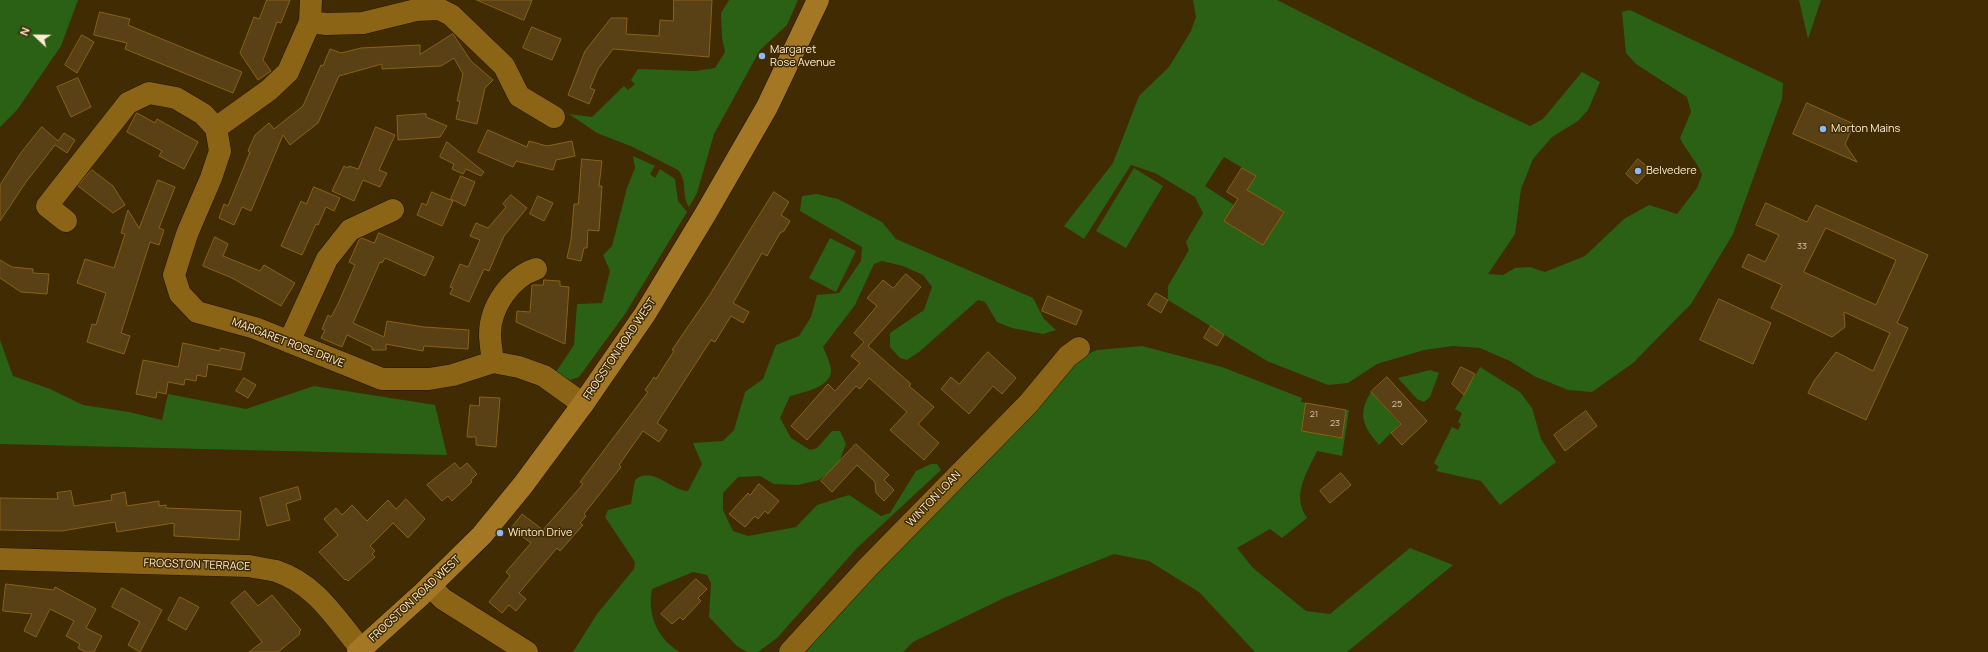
<!DOCTYPE html>
<html>
<head>
<meta charset="utf-8">
<style>
	body { margin:0 }
	#map { position:relative; width:1988px; height:652px; overflow:hidden; background:#402b02; font-family:Manrope,sans-serif }
	canvas { display:block }
	.north { position:absolute; left:16px; top:16px; width:40px; height:40px; -webkit-text-stroke:3px #402b02; paint-order:stroke; rotate:292deg; font-size:11px; font-weight:700; line-height:16px; text-align:center; color:#feecd1 }
	.north::after { content:''; display:block; margin:auto; width:14px; height:18px; background:#feecd1; clip-path:polygon(50% 0,100% 100%,50% 72%,0 100%) }
</style>
</head>
<body>
<div id="map">
<canvas width="1988" height="652"></canvas>
<div class="north">N</div>
</div>
<script>
const ctx = document.querySelector('canvas').getContext('2d');
ctx.lineJoin = 'round';
function fill(path, color) { ctx.fillStyle = color; ctx.fill(path, 'evenodd'); }
function strokePath(path, color, width, dash) { ctx.strokeStyle = color; ctx.lineWidth = width; ctx.lineCap = dash ? 'butt' : 'round'; ctx.setLineDash(dash || []); ctx.stroke(path); }
function write(font, color, halo, rows, align = 'center') {
  ctx.font = font + ' Manrope,sans-serif'; ctx.lineWidth = 3; ctx.setLineDash([]); ctx.textBaseline = 'middle'; ctx.strokeStyle = halo; ctx.fillStyle = color; for (const [text, x, y, turn = 0] of rows) {
    ctx.save(); ctx.translate(x, y); ctx.rotate((+turn || 0) * Math.PI / 180); ctx.textAlign = isNaN(turn) ? turn : align; if (halo) ctx.strokeText(text, 0, 0); ctx.fillText(text, 0, 0); ctx.restore();
  }
}
const green = new Path2D(`
	M0,0H78L61,46L17,110L0,127Z
	M729,0H798L787,25L760,50L714,134L697,193L689,207C681,195 688,181 678,170L633,147L597,133L569,114L592,117L624,86L628,90L635,84L631,80L638,69L695,71L715,68L725,52L722,38L721,13Z
	M1193,0H1277L1473,99L1530,126L1543,119L1582,72L1600,82L1588,110L1578,121L1552,137L1533,159L1521,189L1515,234L1488,274L1503,275L1515,268L1530,267L1545,272L1585,256L1624,219L1649,205L1677,214L1697,188L1702,175C1696,159 1687,153 1680,138L1691,112L1687,97L1636,64L1626,53L1622,12L1630,10L1783,83L1782,99L1733,234L1691,304L1633,363L1592,392L1568,390L1534,376L1510,361L1480,348L1453,346L1424,350L1377,364L1348,383L1328,385L1267,361L1168,300V286L1189,250L1186,242L1203,213L1195,197L1155,173L1131,165L1084,239L1064,226L1113,163L1139,96L1169,67L1191,31L1196,17ZM1224,157L1256,176L1247,190L1283,213L1263,245L1224,221L1234,205L1205,186Z
	M1799,0H1821L1808,39Z
	M633,156L655,166L650,174L655,178L660,169L675,179L678,201L687,212L625,314L579,377L570,380L556,372L574,345L577,304L602,303L610,271L603,255L612,246L627,188L635,168Z
	M1134,168L1163,186L1126,248L1096,231Z
	M817,194L838,199L882,222L896,239L1033,298L1044,319L1056,330L1043,334L1012,328L997,322L985,302L978,300L919,352L907,360L900,358L890,347V333L924,310L932,287L923,275L903,266L882,261L874,264L855,305L823,347C826,354 831,364 831,371C831,387 802,393 790,396L780,418L791,438L810,450L817,448L832,431H840L846,444L838,465L819,480L798,485L774,484L760,476L738,477L723,493V510L733,531L748,536L796,527L817,505L849,495L881,516L890,513L916,471L931,464H937L941,470L857,548L777,638L758,652H747L737,646L709,617L711,583L707,575L693,572L652,589C647,614 657,639 680,652H573L597,614L634,569L635,562L605,517L608,510L631,504L635,480C653,465 669,490 688,491L702,464L693,443L723,441L734,430L745,392L763,379L776,345L799,336L811,317L817,295L839,293L861,261L862,247L800,211L802,196Z
	M830,238L856,251L836,292L809,278Z
	M0,340L13,376L50,389L83,405L129,412L162,420L168,394L246,409L314,386L435,405L447,455L0,444Z
	M1142,346L1222,367L1302,398L1301,402L1306,403L1302,431L1328,423L1326,436L1342,438L1346,410H1349L1342,456L1317,451C1307,473 1291,494 1307,518L1282,538L1270,529L1237,548L1253,568L1306,611L1330,614L1410,548L1453,565L1347,652H1255L1199,592L1149,561L1114,554L1006,597L913,642L903,652H800L1073,361L1097,350Z
	M1480,367L1520,392L1532,408L1541,439L1556,462L1500,505L1481,481L1436,471L1439,467L1434,463L1452,427L1458,430L1461,424L1458,422L1462,413L1455,409Z
	M1430,370L1439,373L1430,397L1424,402L1417,399L1398,378Z
	M1371,392L1400,424L1379,445C1363,426 1357,415 1371,392Z`);
const building = new Path2D(`
	M267,0H290L281,23L277,22L263,60L271,71L258,80L240,53L254,17L259,19Z
	M477,0H532L524,20Z
	M674,0H712L709,57L613,49L598,69L590,88L595,90L589,104L568,95L585,51L611,18H627L626,34L659,36L660,20L673,21Z
	M100,12L130,19L128,25L242,72L233,93L125,49L127,43L94,35Z
	M532,27L561,39L552,60L523,48Z
	M453,34L471,61L493,80L485,88L477,124L456,119L460,101H457L463,74L454,58L441,66L382,69V64L339,76L318,123L290,145L283,135L251,211L242,207L234,225L219,218L224,204L228,206L250,152L248,151L255,135L269,123L274,129L303,106L321,65L323,66L330,49L341,53L361,48L420,45V54Z
	M82,35L94,42L77,73L65,65Z
	M78,78L91,107L71,117L57,87Z
	M1807,103L1854,124L1845,144L1857,162L1793,134Z
	M137,113L155,123L157,119L198,142L184,169L159,156L162,151L127,132Z
	M426,114V117L447,126L440,137L398,140L397,116Z
	M42,127L58,141L64,133L75,140L67,153L55,145L26,182L0,221V185L20,154Z
	M376,127L395,135L379,170L387,173L380,187L363,180L354,201L332,191L344,166L348,168L349,166L358,169Z
	M488,130L527,147L529,141L547,146L572,141L575,156L556,160L553,170L516,161L513,167L478,152Z
	M447,142L484,172L481,176L466,169L463,174L452,169L454,164L440,157Z
	M582,159L602,161L599,186H602L599,231L588,230L587,248H584L581,261L567,258L571,240L574,204H578Z
	M1638,159L1650,169L1637,184L1626,174Z
	M1242,168L1256,176L1247,190L1284,212L1263,245L1224,221L1238,199L1227,192Z
	M92,170L113,186L125,205L113,213L78,186Z
	M461,176L475,182L465,206L451,199Z
	M158,180L175,187L159,228L164,230L159,245L150,242L121,333L130,336L124,354L87,342L92,324L96,325L106,293L77,283L85,259L114,268L125,234L121,233L128,210L139,228Z
	M314,187L340,198L334,211L326,207L318,225L316,224L302,255L281,246L301,201L306,204Z
	M432,192L453,201L442,226L417,215L422,203L426,205Z
	M774,192L789,202L781,215L790,221L784,231L780,233L767,256L762,253L733,303L749,312L743,323L731,316L715,342L711,340L657,423L667,430L659,442L643,431L619,465L621,467L584,514L586,516L580,523L583,525L560,551L557,548L519,593L526,599L516,611L509,605L502,613L489,602L510,576L506,572L531,543L511,528L522,514L543,530L583,484L580,482L648,392L645,390L654,377L656,379L674,351L672,350L709,296Z
	M511,195L527,208L504,236L489,271L484,269L469,302L450,294L453,288L450,287L460,264L468,267L480,240L470,236L476,223L488,228L506,207L503,204Z
	M538,196L553,203L544,221L530,214Z
	M1766,203L1807,222L1816,205L1928,255L1897,323L1908,328L1866,420L1808,393L1814,381L1836,352L1873,371L1890,333L1844,312L1845,327L1832,337L1771,308L1782,285L1742,267L1748,254L1765,262L1779,235L1756,225ZM1826,228L1896,260L1876,305L1804,272Z
	M379,233L434,257L425,276L385,258L382,263L380,262L353,323L384,337L387,321L424,327L469,330L468,349L424,346L423,351L386,344V350H372V347L347,335L342,347L321,338L325,330L322,329L328,315L331,317L338,304L355,265L349,262L359,240L362,238L374,243Z
	M215,237L228,244L223,256L260,271L264,265L295,283L281,306L232,278L203,266Z
	M0,260L12,267L33,269V273L49,274L47,294L21,292L0,278Z
	M906,274L921,287L868,346L911,384L909,386L934,407L918,424L939,443L924,460L890,430L907,412L869,378L860,389L856,386L807,440L791,426L828,384L835,391L860,363L851,356L864,342L854,333L877,306L867,298L883,280L893,288Z
	M544,280L560,281V286L569,287L565,344L516,322L517,311L530,312L532,285H543Z
	M1156,293L1168,300L1161,313L1148,305Z
	M1048,296L1082,311L1076,325L1042,311Z
	M1719,299L1771,323L1753,364L1700,340Z
	M1211,326L1224,335L1217,346L1204,338Z
	M183,343L220,351V348L245,353L241,370L208,364L206,377L197,375L196,381L185,379L184,385L168,382L166,394L157,392L156,398L136,394L143,360L178,367Z
	M988,352L1016,378L1002,394L993,386L969,414L941,389L951,377L959,384Z
	M1461,367L1475,374L1464,395L1452,384Z
	M1387,377L1427,421L1402,445L1391,433L1401,424L1371,392Z
	M244,378L256,385L248,398L236,391Z
	M480,397L500,398L496,447L476,445V437H467L470,405L479,406Z
	M1306,403L1346,410L1342,438L1302,431Z
	M1586,411L1597,426L1565,451L1554,435Z
	M856,444L889,475L884,480L894,490L884,501L876,493L875,482L857,465L832,492L821,481Z
	M455,463L460,469L467,463L477,474L471,480L472,482L452,501L448,496L442,501L427,485Z
	M1341,473L1351,485L1330,503L1320,491Z
	M759,484L779,501L768,514L765,511L758,519L755,516L745,527L729,514L748,493L750,495Z
	M298,487L301,499L286,504L290,520L267,526L260,498Z
	M71,491L74,506L112,500L111,495L125,492L127,506L159,501V506L166,505V508L241,511L239,540L174,536V523L117,532L115,522L62,531L0,530V498L58,499L57,493Z
	M406,499L425,519L408,538L393,523L370,546L375,551L372,554L375,557L348,581L346,579L345,580L319,552L338,535L324,519L336,508L342,515L352,505L367,521L388,500L396,509Z
	M696,579L707,589L698,598L701,601L683,620L680,617L672,624L661,614Z
	M6,584L54,590L55,587L96,609L86,628L102,636L94,652H85L78,648L80,644L66,636L74,621L50,609L36,637L24,631L32,614L3,611Z
	M122,588L162,610L140,652L128,645L140,622L112,607Z
	M245,591L258,606L272,595L301,630L299,632L300,634L278,652H249L262,642L231,603Z
	M180,597L199,607L186,630L168,620Z`);
const minor = new Path2D(`
	M310,22L326,24L363,23L416,10L439,9L451,15L504,66L519,96L554,117
	M216,128L269,90L288,72L310,22L311,0
	M66,221L47,206L128,103L149,93L176,98L203,114L216,128L220,151L211,178L187,234L174,275L180,294L197,312L255,328L382,379H429L453,375L493,362L519,367L544,376L583,404
	M289,342L327,259L350,230L393,210
	M493,362C492,353 490,343 490,334C490,307 511,277 536,269
	M0,559L249,566C258,568 267,569 276,571C316,584 336,619 361,649
	M430,586L443,599L527,652
	M790,652L868,567L1028,404L1068,356L1079,348`);
const major = new Path2D(`
	M358,652L421,595L482,535L523,485L583,404L645,314L706,213L767,107L818,0`);
const markers = [
	[762,56,4,"#8db9fc"],
	[1823,129,4,"#8db9fc"],
	[1638,171,4,"#8db9fc"],
	[500,533,4,"#8db9fc"]
];
const numberNames = [
	["33",1802,246],
	["25",1397,404],
	["21",1314,414],
	["23",1335,423]
];
const poiNames = [
	["Margaret",770,50],
	["Rose Avenue",770,63],
	["Morton Mains",1831,129],
	["Belvedere",1646,171],
	["Winton Drive",508,533]
];
const streetNames = [
	["MARGARET ROSE DRIVE",288,343,21],
	["FROGSTON ROAD WEST",620,349,-56],
	["WINTON LOAN",934,499,-46],
	["FROGSTON TERRACE",197,565,2],
	["FROGSTON ROAD WEST",415,599,-43]
];
fill(green, '#2b6115');
fill(building, '#594015');
strokePath(building, '#8a6213', 1);
strokePath(minor, '#211501', 23);
strokePath(major, '#211501', 23);
strokePath(minor, '#8c6416', 22);
strokePath(major, '#a37724', 22);
for (const [x, y, r, color] of markers) { const dot = new Path2D(); dot.arc(x, y, r, 0, 2 * Math.PI); ctx.fillStyle = color; ctx.fill(dot); strokePath(dot, '#402b02', 1.5); }
write('9px', '#d5c1a2', null, numberNames);
write('11px', '#feecd1', '#402b02', poiNames, 'left');
write('11px', '#feecd1', '#402b02', streetNames);
</script>
</body>
</html>
